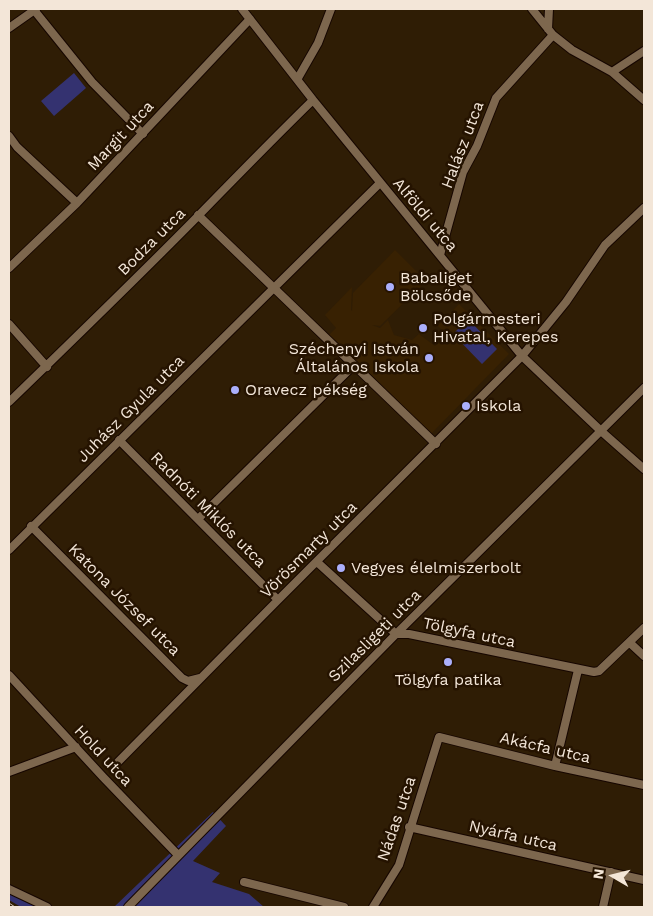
<!DOCTYPE html>
<html>
<head>
<meta charset="utf-8">
<style>
	body { margin:0 }
	#map { position:relative; width:653px; height:916px; overflow:hidden; background:#2f1d05; font-family:"Work Sans",sans-serif }
	canvas { display:block }
	.frame { position:absolute; inset:0; border:10px solid #f3e6d8; pointer-events:none }
	.north { position:absolute; left:588px; top:851px; width:50px; height:50px; -webkit-text-stroke:4px #251300; paint-order:stroke; rotate:278deg; font-size:14px; font-weight:700; line-height:20px; text-align:center; color:#f3e6d8 }
	.north::after { content:''; display:block; margin:auto; width:18px; height:22px; background:#f3e6d8; clip-path:polygon(50% 0,100% 100%,50% 72%,0 100%) }
</style>
</head>
<body>
<div id="map">
<canvas width="653" height="916"></canvas>
<div class="frame"></div>
<div class="north">N</div>
</div>
<script>
const ctx = document.querySelector('canvas').getContext('2d');
ctx.lineJoin = 'round';
function fill(path, color) { ctx.fillStyle = color; ctx.fill(path, 'evenodd'); }
function strokePath(path, color, width, dash) { ctx.strokeStyle = color; ctx.lineWidth = width; ctx.lineCap = dash ? 'butt' : 'round'; ctx.setLineDash(dash || []); ctx.stroke(path); }
function write(font, color, halo, rows, align = 'center') {
  ctx.font = font + ' "Work Sans",sans-serif'; ctx.lineWidth = 5; ctx.setLineDash([]); ctx.textBaseline = 'middle'; ctx.strokeStyle = halo; ctx.fillStyle = color; for (const [text, x, y, turn = 0] of rows) {
    ctx.save(); ctx.translate(x, y); ctx.rotate((+turn || 0) * Math.PI / 180); ctx.textAlign = isNaN(turn) ? turn : align; if (halo) ctx.strokeText(text, 0, 0); ctx.fillText(text, 0, 0); ctx.restore();
  }
}
const built = new Path2D(`
	M395,250L426,281L380,326L372,325L380,328L388,320L394,335L412,340L419,334L435,346L447,335L438,326L459,304L509,354L431,434L368,372L328,336L336,328L325,315L352,287L351,310L352,311L353,293Z`);
const green = new Path2D(`
	M74,73L86,88L54,116L41,101Z
	M468,319L497,349L482,364L453,334Z
	M213,812L226,826L193,861L220,873L212,882L249,894L264,907H114Z
	M9,884L54,907H21L9,900Z`);
const minor = new Path2D(`
	M242,9L313,100L522,356L601,431L644,469
	M532,9L553,35L572,50L612,72L644,100
	M34,10L92,82L143,134
	M9,28L36,9
	M548,29L549,9
	M612,72L644,51
	M298,78L318,43L331,9
	M9,136L17,147L77,203
	M198,215L436,444
	M440,255L463,172L477,146L496,98L553,35
	M9,268L77,203L250,19
	M9,324L47,367
	M9,402C72,341 136,279 198,216C236,177 274,138 313,100
	M119,440L278,600
	M198,519L354,365
	M31,526L182,678L188,681L200,678
	M9,550L380,183
	M317,562L396,634H409L594,672L599,671L644,628
	M630,643L644,656
	M9,675L103,777L178,855
	M116,764L278,600L522,356L566,302L605,245L644,208
	M555,766L578,670
	M9,772L76,747
	M409,827L644,880
	M244,882L344,907
	M9,889L47,907
	M128,907L396,634L644,388
	M373,907L399,865L439,737L555,766L644,785
	M603,907L611,872`);
const tram = new Path2D(`
	M9,903L15,907`);
const markers = [
	[390,287,5,"#abaffb"],
	[423,328,5,"#abaffb"],
	[429,358,5,"#abaffb"],
	[235,390,5,"#abaffb"],
	[466,406,5,"#abaffb"],
	[341,568,5,"#abaffb"],
	[448,662,5,"#abaffb"]
];
const streetNames = [
	["Margit utca",121,136,-47],
	["Halász utca",463,145,-69],
	["Alföldi utca",425,215,50],
	["Bodza utca",152,242,-45],
	["Juhász Gyula utca",131,409,-45],
	["Radnóti Miklós utca",208,510,45],
	["Vörösmarty utca",309,550,-45],
	["Katona József utca",124,600,45],
	["Tölgyfa utca",469,633,12],
	["Szilasligeti utca",375,636,-45],
	["Akácfa utca",545,748,13],
	["Hold utca",103,756,47],
	["Nádas utca",397,819,-71],
	["Nyárfa utca",513,836,13]
];
const poiNames = [
	["Babaliget",400,278],
	["Bölcsőde",400,296],
	["Polgármesteri",433,319],
	["Hivatal, Kerepes",433,337],
	["Széchenyi István",419,349,"right"],
	["Általános Iskola",419,367,"right"],
	["Oravecz pékség",245,390],
	["Iskola",476,406],
	["Vegyes élelmiszerbolt",351,568],
	["Tölgyfa patika",448,680,"center"]
];
fill(built, '#382102');
fill(green, '#343270');
strokePath(minor, '#160600', 10);
strokePath(minor, '#7d674e', 8);
strokePath(tram, '#d1c4b4', 1);
for (const [x, y, r, color] of markers) { const dot = new Path2D(); dot.arc(x, y, r, 0, 2 * Math.PI); ctx.fillStyle = color; ctx.fill(dot); strokePath(dot, '#251300', 2); }
write('16px', '#f3e6d8', '#251300', streetNames);
write('16px', '#f3e6d8', '#251300', poiNames, 'left');
</script>
</body>
</html>
